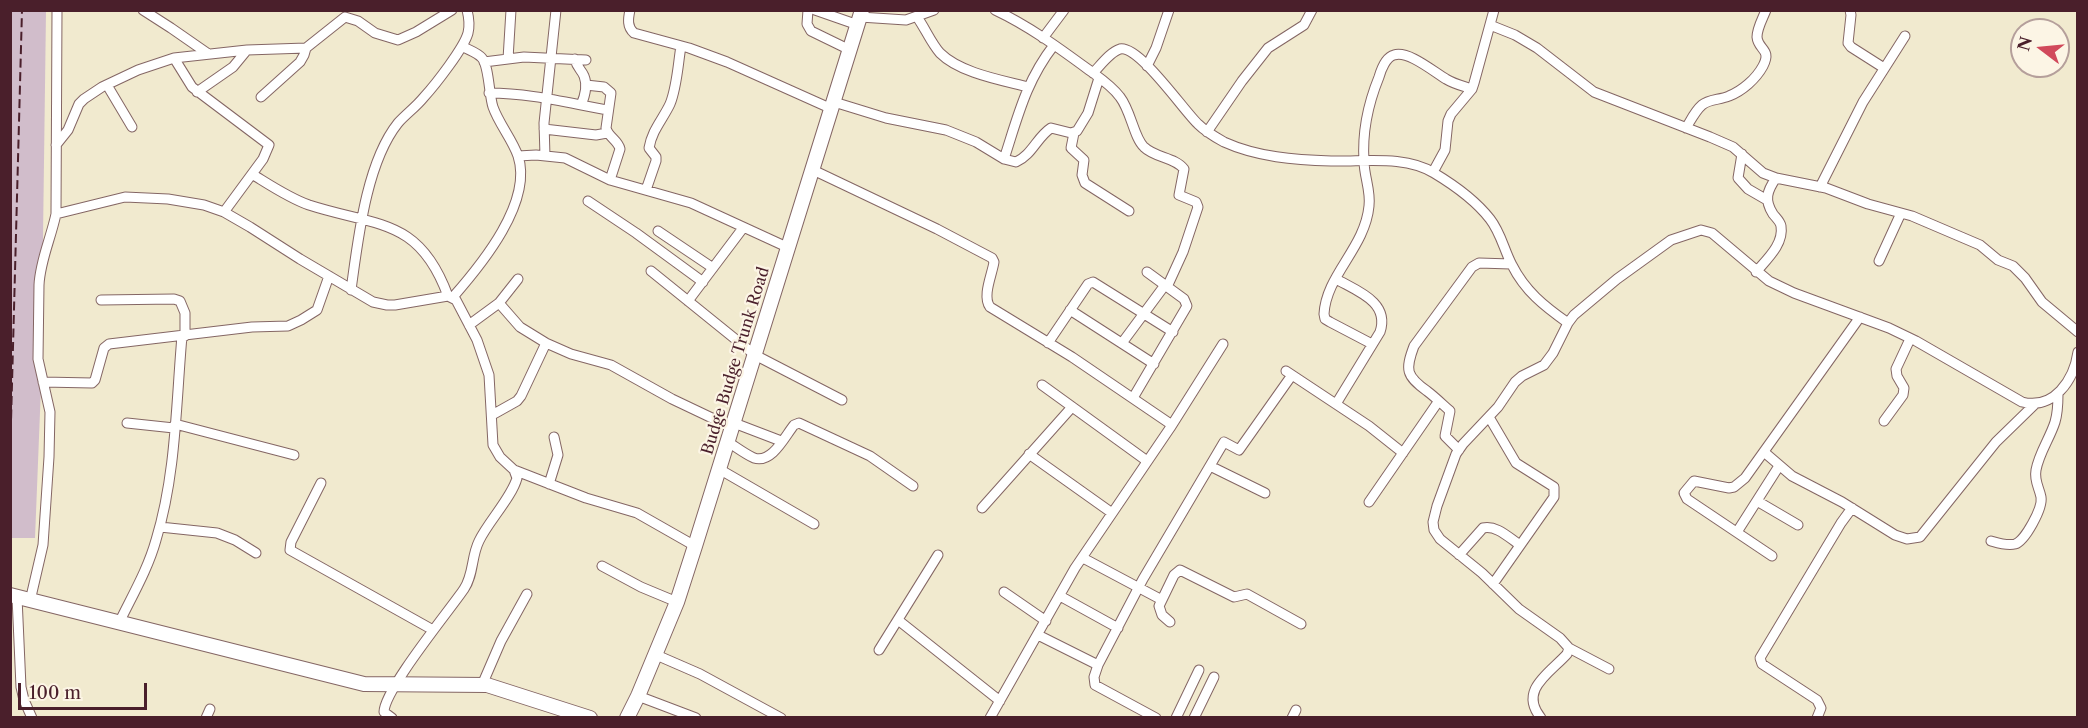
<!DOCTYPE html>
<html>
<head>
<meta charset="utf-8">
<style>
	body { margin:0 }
	#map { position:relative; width:2088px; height:728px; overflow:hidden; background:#f1eacf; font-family:"Libre Caslon Text",serif }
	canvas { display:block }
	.frame { position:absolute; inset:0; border:12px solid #4a1f2b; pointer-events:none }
	.north { position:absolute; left:2010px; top:18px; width:60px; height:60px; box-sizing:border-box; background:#fcf5e5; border:2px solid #b59f9b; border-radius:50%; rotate:286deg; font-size:16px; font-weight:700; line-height:24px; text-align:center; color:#4a1f2b }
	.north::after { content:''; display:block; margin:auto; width:21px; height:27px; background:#d1495b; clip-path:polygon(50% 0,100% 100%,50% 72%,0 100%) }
	.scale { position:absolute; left:18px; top:683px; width:129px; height:27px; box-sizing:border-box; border:3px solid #4a1f2b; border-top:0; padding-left:8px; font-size:18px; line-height:21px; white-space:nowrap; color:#4a1f2b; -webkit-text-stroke:4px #fcf5e5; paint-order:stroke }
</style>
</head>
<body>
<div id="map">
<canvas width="2088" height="728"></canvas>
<div class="frame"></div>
<div class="north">N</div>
<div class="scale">100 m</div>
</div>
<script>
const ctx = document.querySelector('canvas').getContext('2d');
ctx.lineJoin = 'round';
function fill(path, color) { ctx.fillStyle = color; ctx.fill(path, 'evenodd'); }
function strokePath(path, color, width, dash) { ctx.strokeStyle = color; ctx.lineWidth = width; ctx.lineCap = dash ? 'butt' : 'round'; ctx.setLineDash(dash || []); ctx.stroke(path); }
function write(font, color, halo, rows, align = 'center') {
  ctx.font = font + ' "Libre Caslon Text",serif'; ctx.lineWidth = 4.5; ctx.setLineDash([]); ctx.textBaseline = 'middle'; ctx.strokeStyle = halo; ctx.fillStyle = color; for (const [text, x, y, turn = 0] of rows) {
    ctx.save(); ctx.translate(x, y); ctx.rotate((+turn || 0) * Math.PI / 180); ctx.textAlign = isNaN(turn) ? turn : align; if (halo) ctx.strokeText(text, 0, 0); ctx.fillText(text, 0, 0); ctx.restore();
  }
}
const industrial = new Path2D(`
	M10,11H46L41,387L35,538H10Z`);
const street = new Path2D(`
	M143,10L171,28L207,53
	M630,10C628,19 627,27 634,33L689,48L727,62L832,109
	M808,10L807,24L811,31L850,50
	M815,10L858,25
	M995,10C1029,26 1059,48 1089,70C1100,78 1112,86 1120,97C1131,111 1134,138 1144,147C1155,158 1175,157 1184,169L1179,195L1196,202L1198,207L1183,252L1167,287
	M1850,10L1851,15L1848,43L1851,47L1884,68
	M860,17L906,20L934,10
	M917,17C925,28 931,43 940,53C960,73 1001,80 1028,87
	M1490,25L1515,35L1537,48L1594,92L1710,137L1733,147L1763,173L1776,178L1826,188L1868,204L1912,216L1980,245L1998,260L2013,266L2025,278L2042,302L2078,332
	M1043,38L1064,10
	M174,58L192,87L269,145L263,159L224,212
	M508,59L511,10
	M575,59C577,68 581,69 584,76C588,86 585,96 581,105
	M484,62L524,57L586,60
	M1147,66L1156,48L1169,10
	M1093,73C1100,66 1110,52 1120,49C1139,45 1184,111 1198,124C1205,131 1215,137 1224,142C1257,157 1295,160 1331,161C1364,162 1405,155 1434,173C1454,185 1476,201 1490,219C1501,233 1504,250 1512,265C1525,291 1544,306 1568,323
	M107,85L132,127
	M586,85L604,87L611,93L606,128C608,137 618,140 620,149L610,180
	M197,92L233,67L247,50
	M489,93C530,93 568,103 608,110
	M261,97L300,62L304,55L306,48
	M834,102L886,118L946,130L976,142L1004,159L1016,162C1032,155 1037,137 1051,128L1071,133L1077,131L1088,113L1099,78
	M1686,128C1691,120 1695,111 1702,105C1709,99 1720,100 1729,96C1742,91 1756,79 1763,66C1772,49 1758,50 1757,37C1757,28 1763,18 1766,10
	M544,129L596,135L607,133
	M1207,132L1242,81L1268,48L1304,25L1312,10
	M1074,133L1071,148L1084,160L1082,175L1085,183L1129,211
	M56,145L68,130L79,104L84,99L102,87L138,70L174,58L247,50L306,48L345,17L358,21L375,33L398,40L416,32L452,10
	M1742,154L1738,178L1748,189L1767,200
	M518,156L536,155L565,158L610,180L691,203L789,248
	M545,156L544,123L556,10
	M1004,159C1018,116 1026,81 1054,45
	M813,170L937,229L992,258L994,262C992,275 982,296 990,307L1072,357L1172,425
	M1433,172L1445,150L1448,121L1451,114L1472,89L1474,83L1494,10
	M252,174C270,185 289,198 309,205C377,227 419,217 448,296
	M1820,187L1863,102L1905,36
	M646,190L656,161V157L649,148C652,130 663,119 670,104C677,87 678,64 681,46
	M588,201L636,233L703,282
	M56,214L125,197L168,199L204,205L224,212L250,227L300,259L373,302L387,305H395L448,296L456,300L477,340L489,375L493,445L500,457L514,470L517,478C512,497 488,522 479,541C471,557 474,574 464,589C449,611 384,690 384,712L392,718
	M658,231L713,268
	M1879,261L1901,213
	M651,271L755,355L842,400
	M1756,272C1767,259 1784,244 1781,226C1780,221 1776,218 1773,214C1764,200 1767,191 1776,178
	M1336,279C1357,291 1390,302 1380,332L1336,404
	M351,290C358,240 366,163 398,123C406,114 416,107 424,97C435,85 464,48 468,33C470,25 469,18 467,10
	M453,297C482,264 533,202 518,156C512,139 499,124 493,107C489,95 489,66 482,58C477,52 468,50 462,46
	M101,300L174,299L180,301L185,313V336
	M688,301L743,228
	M499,303L520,327L546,343L571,354L611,365L672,399L733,428
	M1070,310L1154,364
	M469,325L499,303L518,279
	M1048,343L1088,284L1093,282L1173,332
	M1122,343L1165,285
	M1372,344L1330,322L1325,319L1324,314C1326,275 1365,248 1369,206C1371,191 1364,176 1364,161C1362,131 1368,104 1379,77C1381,70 1386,57 1394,55C1408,50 1434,72 1446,79C1454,84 1463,86 1472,89
	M1286,371L1369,426L1403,453
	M43,382L92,383L95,380L104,348L109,344L252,327L288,326L301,320L317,310L329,276
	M1042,385L1147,461
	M1133,398L1187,306L1184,299L1147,272
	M492,415L517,401L521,396L546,343
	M1489,417L1516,463L1554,487V497L1493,584
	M1884,421L1903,395L1904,388L1897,376L1896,369L1910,339
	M127,423L174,428
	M734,423L781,441
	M175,424L294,455
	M728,442C736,447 745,454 754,458C772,464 785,436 794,425L799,423L870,456L913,486
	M1459,450L1445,436L1450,411C1442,404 1435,397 1427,391C1406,376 1405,370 1414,346L1472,267L1479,263L1511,264
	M1764,452L1792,476L1842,502L1895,535L1907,539L1920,537L1996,442L2034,405
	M1029,454L1112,513
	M1210,466L1265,493
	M719,469L814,524
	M514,470L586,498L637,513L695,546
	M321,483L291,542L290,550L433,630
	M549,484L558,455L554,437
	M1757,501L1798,525
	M1369,502L1438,402
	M982,508L1072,407
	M160,527L217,533L235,540L256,553
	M1737,532L1779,466
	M1991,541C1998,543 2007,546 2015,544C2025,541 2043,508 2041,497C2039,487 2034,481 2036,470C2039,453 2050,438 2055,422C2058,412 2058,403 2058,394
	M1459,555L1483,528C1497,525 1509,538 1520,545
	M1772,556L1687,499L1684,493L1694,481L1729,488L1734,487L1745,478L1860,317
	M1083,558L1162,600
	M602,566L641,587L677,602
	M1004,592L1046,621
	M1060,596L1118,628
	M17,597L21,687L24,700L32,718
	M30,601L43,545L49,457L50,412L38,359L39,285C40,261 51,238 56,214L57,10
	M898,620L1000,701
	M1170,622L1162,615L1159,606L1174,575L1180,570L1234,597L1247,594L1301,624
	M119,623C132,596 148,569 156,540C176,475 176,404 182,336
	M1038,635L1098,665
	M1569,648L1609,669
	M879,650L938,555
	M654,654L700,674L781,718
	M482,685L501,641L527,594
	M638,696L696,718
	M206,718L210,709
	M990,718L1075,568L1170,428L1223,344
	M1156,718L1095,685L1094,677L1098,665L1143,579L1224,442L1239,450L1292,375
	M1176,718L1199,670
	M1194,718L1214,677
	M1292,718L1296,710
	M1541,718C1518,690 1550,673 1567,654L1569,648L1560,638L1519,609L1482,573L1440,539L1434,530L1433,522L1437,506L1456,454L1463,444L1498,407L1515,382L1522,376L1544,365L1553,353L1568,323L1574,315L1617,279L1671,240L1701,230L1712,233L1769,281L1794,293L1889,328L1916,341L2022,402C2054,410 2074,380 2078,352
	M1817,718L1821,708L1817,700L1762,664L1760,658L1841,523L1852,508`);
const secondary = new Path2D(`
	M10,595L364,684L487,685L590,718
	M627,718L638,696L677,602L695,546L862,10`);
const rail = new Path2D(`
	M10,459L22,10`);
const streetNames = [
	["Budge Budge Trunk Road",736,361,-73]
];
fill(industrial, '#d1bdcb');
strokePath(street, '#846664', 11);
strokePath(secondary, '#846664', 16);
strokePath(street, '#fff', 9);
strokePath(secondary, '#fff', 14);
strokePath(rail, '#4a1f2b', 2, [9, 4.5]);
write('16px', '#4a1f2b', '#fcf5e5', streetNames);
</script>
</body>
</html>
